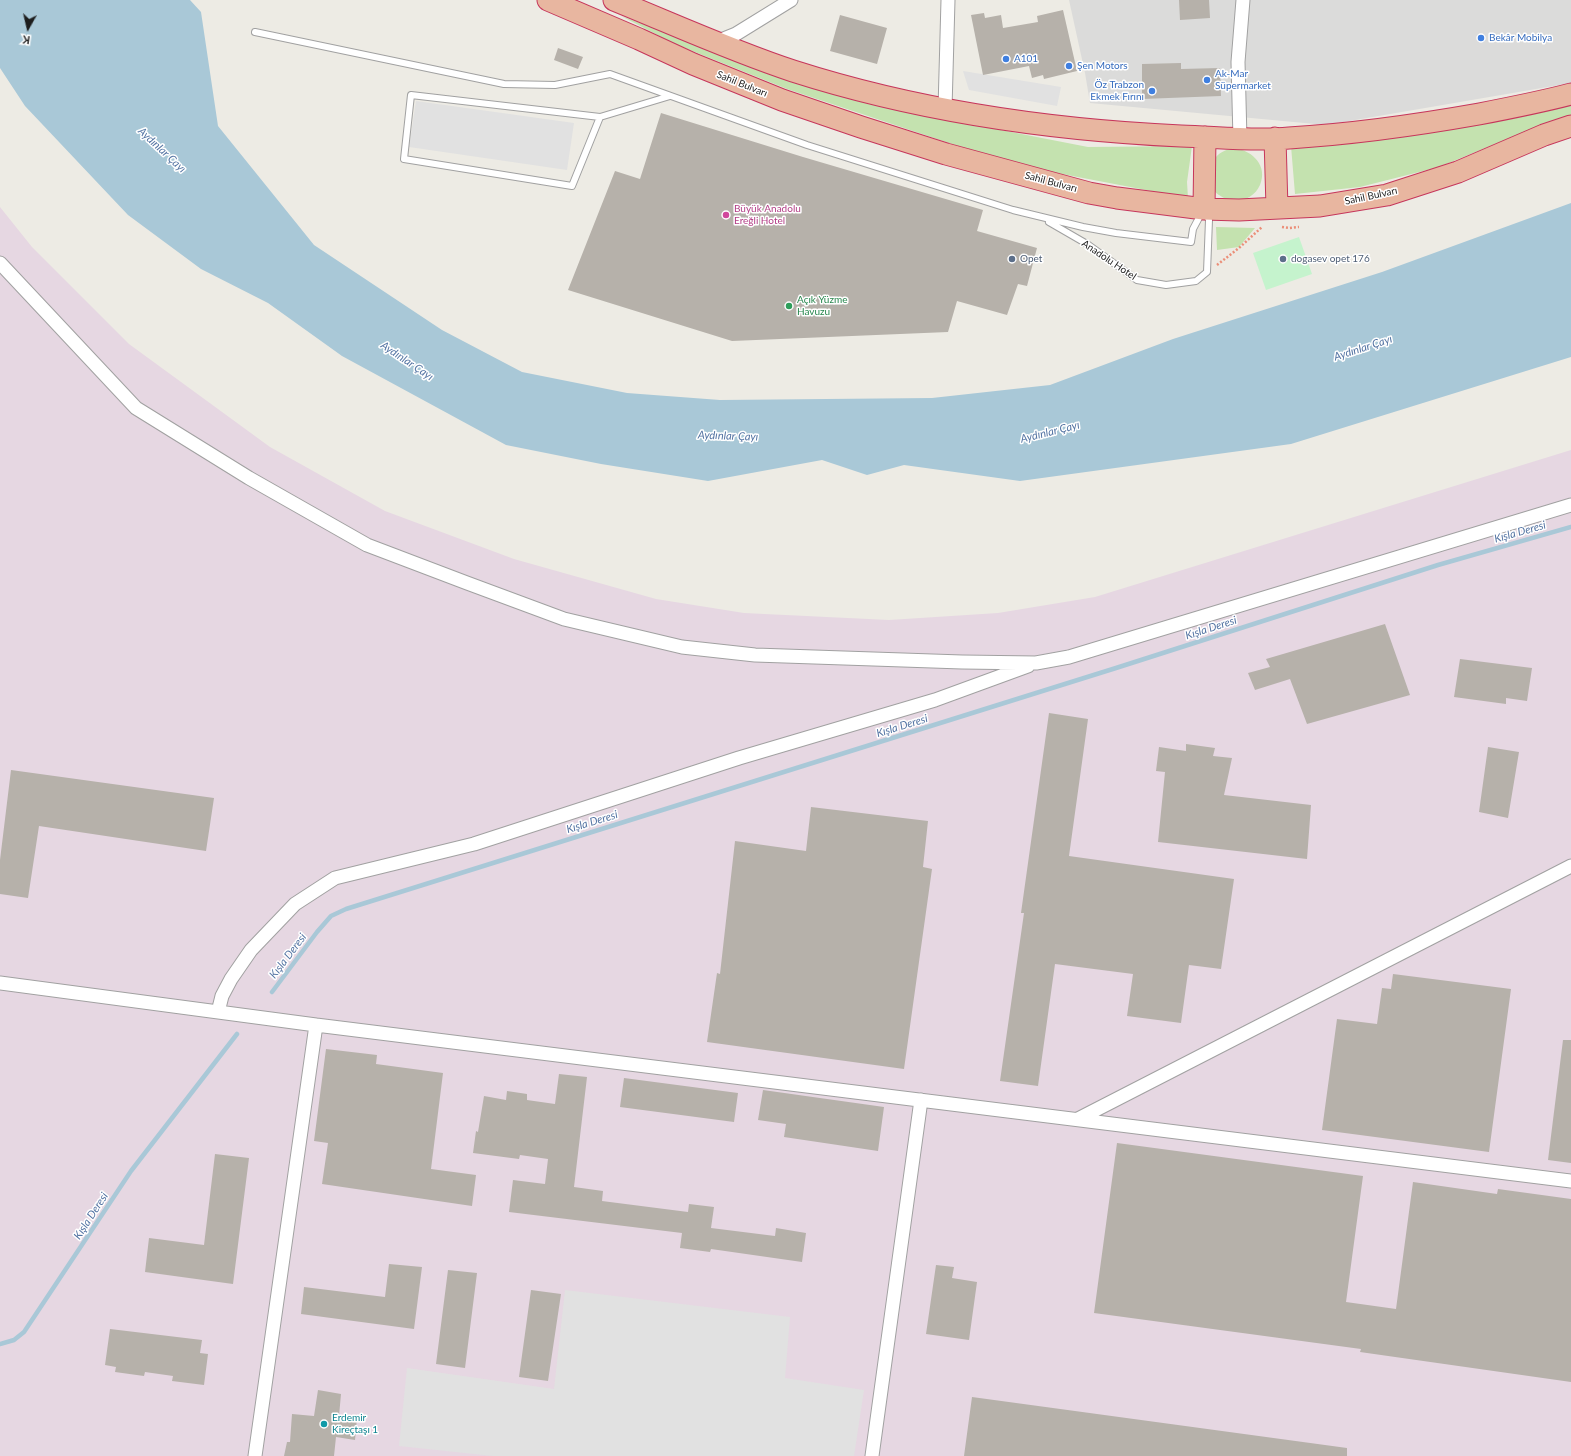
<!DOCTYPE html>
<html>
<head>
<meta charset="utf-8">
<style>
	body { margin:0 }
	#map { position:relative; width:1571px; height:1456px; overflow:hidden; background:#edebe4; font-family:Lato,sans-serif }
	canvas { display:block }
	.north { position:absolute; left:8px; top:8px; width:40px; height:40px; -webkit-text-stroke:3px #fff; paint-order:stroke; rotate:188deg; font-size:11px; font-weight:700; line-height:16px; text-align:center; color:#1d1d1d }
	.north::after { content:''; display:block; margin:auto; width:14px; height:18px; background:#1d1d1d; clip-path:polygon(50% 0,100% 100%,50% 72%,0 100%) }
</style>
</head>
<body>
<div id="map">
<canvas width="1571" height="1456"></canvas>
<div class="north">K</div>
</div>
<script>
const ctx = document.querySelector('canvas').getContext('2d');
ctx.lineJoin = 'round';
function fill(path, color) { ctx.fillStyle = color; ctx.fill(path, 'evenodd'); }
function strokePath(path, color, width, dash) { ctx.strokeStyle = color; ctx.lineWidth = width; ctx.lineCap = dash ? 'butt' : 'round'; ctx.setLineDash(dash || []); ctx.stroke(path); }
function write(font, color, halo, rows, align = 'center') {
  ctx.font = font + ' Lato,sans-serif'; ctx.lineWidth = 3; ctx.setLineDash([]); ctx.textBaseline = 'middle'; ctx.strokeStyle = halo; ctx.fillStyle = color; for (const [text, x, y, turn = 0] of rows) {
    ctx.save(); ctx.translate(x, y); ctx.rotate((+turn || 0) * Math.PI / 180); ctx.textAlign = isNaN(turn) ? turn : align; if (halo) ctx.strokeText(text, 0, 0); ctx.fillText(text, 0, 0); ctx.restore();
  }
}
const residential = new Path2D(`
	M1069,0H1571V83L1326,125L1090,103L1085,73Z`);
const industrial = new Path2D(`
	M0,207L32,247L129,344L270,447L385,511L514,559L656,599L744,613L889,620L998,613L1095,597L1571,450V1456H0Z`);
const grass = new Path2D(`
	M621,16L792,79L919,114L1088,147L1192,146L1187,182L1188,198L1041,170L967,149L787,89L675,44Z
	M1571,102V117L1522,133L1439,167L1360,187L1295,194L1291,146Z
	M1235,148C1253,151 1268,166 1260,185C1252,202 1233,205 1219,195C1216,193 1212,189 1211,186C1210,182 1212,175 1212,171C1213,155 1220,151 1235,148Z
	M1216,227L1255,228L1239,247L1217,250Z`);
const park = new Path2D(`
	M1299,237L1312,274L1266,290L1253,253Z`);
const parking = new Path2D(`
	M963,71L1061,87L1057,106L969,90Z
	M416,101L574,123L567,170L409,147Z
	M565,1290L790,1317L785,1378L864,1390L854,1456H493L399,1446L407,1368L554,1389Z`);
const water = new Path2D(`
	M0,0H190L201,12L218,126L314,245L442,330L522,372L627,393L720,400L932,398L1050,385L1173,339L1382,272L1571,203V357L1291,444L1020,481L904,465L867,475L822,460L708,481L601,464L506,445L342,356L268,303L201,269L128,215L25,106L0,68Z`);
const stream = new Path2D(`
	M272,992L317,932L331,916L346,909L1116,668L1438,565L1571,527
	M0,1344L14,1340L24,1332L131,1171L237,1034`);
const building = new Path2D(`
	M1179,0H1209L1210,18L1180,20Z
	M1063,10L1077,71L1044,79L1043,75L1032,78L1029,66L983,75L971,15L984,13L985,18L1001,15L1003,28L1038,22L1037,16Z
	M840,15L887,28L877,64L830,51Z
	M558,48L583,57L578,69L554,60Z
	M1181,63V69L1220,68L1221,96L1142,99V64Z
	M661,113L803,157L983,210L977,231L1037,248L1027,286L1018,284L1007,315L957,301L948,332L732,341L568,290L615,171L640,179Z
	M1385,624L1410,695L1307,724L1290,679L1255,690L1248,673L1270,667L1266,659Z
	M1460,659L1532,668L1527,701L1506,698V704L1454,697Z
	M1049,713L1088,719L1069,856L1234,879L1221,969L1189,965L1181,1023L1127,1016L1133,974L1055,964L1038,1086L1000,1081L1024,913H1021Z
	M1186,744L1215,748L1213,756L1232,758L1224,795L1311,805L1307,859L1158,842L1165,772L1156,771L1159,747L1186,751Z
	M1488,747L1519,752L1508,818L1479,812Z
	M11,770L214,798L206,851L39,826L28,898L0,894V860Z
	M811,807L928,821L923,867L932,869L904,1069L707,1042L717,973L720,974L735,841L806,851Z
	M1393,974L1511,989L1489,1152L1322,1130L1337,1019L1377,1024L1382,988L1391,989Z
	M1563,1040H1571V1163L1548,1160Z
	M326,1049L377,1055L376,1064L443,1073L431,1169L476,1175L472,1206L322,1184L328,1143L314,1141Z
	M559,1074L587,1077L574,1187L603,1191L602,1201L688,1212L689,1204L714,1207L711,1228L775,1236L776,1228L806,1233L802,1262L711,1249L710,1252L680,1248L682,1233L509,1212L513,1180L545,1184L548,1159L520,1155L519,1159L473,1153L476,1131L478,1132L484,1096L506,1100L507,1091L527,1094V1100L555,1104Z
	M624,1078L738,1093L734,1122L620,1107Z
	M763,1090L884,1107L878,1151L784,1137L786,1124L758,1120Z
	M1117,1143L1363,1176L1346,1302L1396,1309L1413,1182L1497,1194L1498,1189L1571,1199V1382L1360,1352L1361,1349L1094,1313Z
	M215,1154L249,1158L233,1284L145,1272L149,1238L204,1245Z
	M389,1264L422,1267L414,1329L301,1314L304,1287L385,1297Z
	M936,1265L954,1267L952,1278L977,1282L969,1340L926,1334Z
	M448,1270L477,1273L465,1368L436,1364Z
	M531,1290L561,1294L548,1381L519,1377Z
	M110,1329L202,1340L200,1353L208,1354L204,1385L172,1381L173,1376L145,1372L144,1376L115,1372L116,1367L105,1365Z
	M318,1390L341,1394L339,1416L357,1418L355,1440L336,1437L334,1456H284L287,1442H290L292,1414L314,1416Z
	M972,1397L1347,1448V1456H964Z`);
const path = new Path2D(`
	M1282,227L1289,228L1299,227
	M1217,265L1239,248L1262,227`);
const service = new Path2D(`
	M255,32L504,84L555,85L610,74L807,145L1013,210L1083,227L1116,233L1191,242L1193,229L1202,212
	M600,117L411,95L404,159L572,186L600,117L670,96
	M1049,222L1087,244L1137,280L1166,285L1196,281L1207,272L1209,220L1205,212`);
const minor = new Path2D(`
	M716,42L736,34L791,0
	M945,109L948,0
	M1240,139L1238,62L1243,0
	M0,263L136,408L249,478L367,545L467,583L564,619L682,647L755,655L962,662L1036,663L1069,657L1571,505
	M0,983L316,1025L1571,1181
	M218,1012L222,996L231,979L251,950L295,904L335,878L474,844L739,758L935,700L1028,666
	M1078,1119L1571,866
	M255,1456L316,1025
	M872,1456L921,1100`);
const trunk = new Path2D(`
	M548,0L639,39L693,64L782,100L861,127L946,154L1089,193L1117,198L1204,209L1239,210L1320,206L1387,195L1458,172L1544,135L1571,126
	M614,0C673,24 732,51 793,71C918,111 1050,130 1181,136C1217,137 1253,141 1289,138C1353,134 1417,125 1479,114C1510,108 1541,102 1571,94
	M1275,138L1277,208
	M1204,209L1205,137`);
const markers = [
	[1481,38,4,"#3f7fe0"],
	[1006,59,4,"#3f7fe0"],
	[1069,66,4,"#3f7fe0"],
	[1207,80,4,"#3f7fe0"],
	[1152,91,4,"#3f7fe0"],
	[726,215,4,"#d1479c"],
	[1012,259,4,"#5c6f8a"],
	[1283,259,4,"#5c6f8a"],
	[789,306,4,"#2e9e5b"],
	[324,1424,4,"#0f9aa8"]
];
const shopNames = [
	["Bekâr Mobilya",1489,38],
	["A101",1014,59],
	["Şen Motors",1077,66],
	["Ak-Mar",1215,74],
	["Süpermarket",1215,86],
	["Öz Trabzon",1144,85,"right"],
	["Ekmek Fırını",1144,97,"right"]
];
const streetNames = [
	["Sahil Bulvarı",742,84,22],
	["Sahil Bulvarı",1051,182,15],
	["Sahil Bulvarı",1371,196,-12],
	["Anadolu Hotel",1109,260,34]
];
const hotelNames = [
	["Büyük Anadolu",734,209],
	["Ereğli Hotel",734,221]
];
const serviceNames = [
	["Opet",1020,259],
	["dogasev opet 176",1291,259]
];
const leisureNames = [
	["Açık Yüzme",797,300],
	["Havuzu",797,312]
];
const cultureNames = [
	["Erdemir",332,1418],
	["Kireçtaşı 1",332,1430]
];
const waterNames = [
	["Aydınlar Çayı",162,150,43],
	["Aydınlar Çayı",1363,348,-18],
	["Aydınlar Çayı",407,361,34],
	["Aydınlar Çayı",1050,432,-14],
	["Aydınlar Çayı",728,436,2],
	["Kışla Deresi",1520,532,-16],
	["Kışla Deresi",1211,628,-18],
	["Kışla Deresi",902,726,-17],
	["Kışla Deresi",592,822,-17],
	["Kışla Deresi",288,956,-53],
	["Kışla Deresi",91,1216,-57]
];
fill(residential, '#dbdbda');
fill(industrial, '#e6d7e2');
fill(grass, '#c4e2af');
fill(park, '#c5f3cd');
fill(parking, '#e1e1e1');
fill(water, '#a9c8d7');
strokePath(stream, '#a9c8d7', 4.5);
fill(building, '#b6b1aa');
strokePath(service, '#a1a1a1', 8);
strokePath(minor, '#a1a1a1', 15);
strokePath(trunk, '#c6365b', 23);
strokePath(path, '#eb8e78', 2.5, [2, 2]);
strokePath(service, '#fff', 6);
strokePath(minor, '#fff', 13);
strokePath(trunk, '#e8b6a0', 21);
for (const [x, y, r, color] of markers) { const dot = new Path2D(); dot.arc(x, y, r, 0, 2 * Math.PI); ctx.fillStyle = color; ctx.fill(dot); strokePath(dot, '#fff', 1.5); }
write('10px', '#366cbe', '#fff', shopNames, 'left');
write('10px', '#1d1d1d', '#fff', streetNames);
write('10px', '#b23c85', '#fff', hotelNames, 'left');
write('10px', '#4e5e75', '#fff', serviceNames, 'left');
write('10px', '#27864d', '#fff', leisureNames, 'left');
write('10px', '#0d838f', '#fff', cultureNames, 'left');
write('italic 11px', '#5474a3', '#fff', waterNames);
</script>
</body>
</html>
